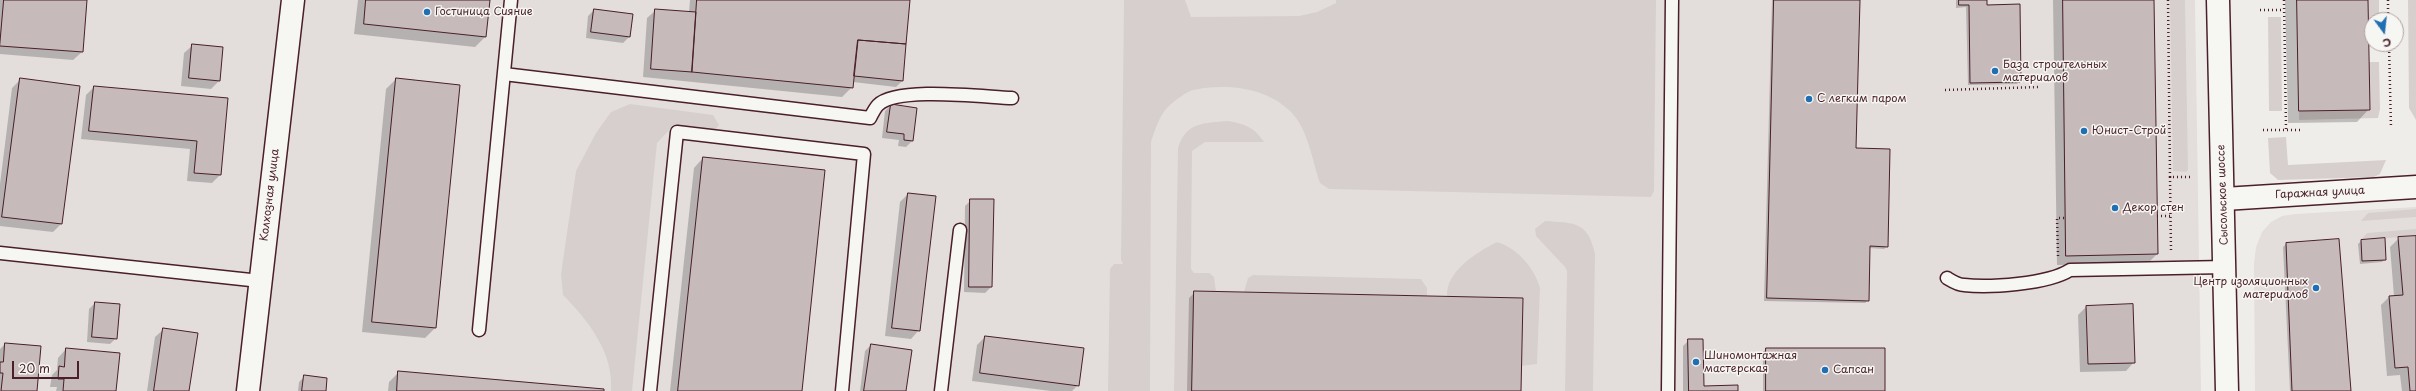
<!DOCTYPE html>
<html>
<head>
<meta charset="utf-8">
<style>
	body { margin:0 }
	#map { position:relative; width:2416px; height:391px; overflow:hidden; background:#efedea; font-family:"Playpen Sans",sans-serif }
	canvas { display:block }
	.north { position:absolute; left:2364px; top:12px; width:40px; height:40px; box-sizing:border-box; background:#f6f6f2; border:1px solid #b1a0a2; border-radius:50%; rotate:165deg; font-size:11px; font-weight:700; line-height:16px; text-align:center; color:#4a1f2b }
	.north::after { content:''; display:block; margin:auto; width:14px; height:18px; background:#1f6fb2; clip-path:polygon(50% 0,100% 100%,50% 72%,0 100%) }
	.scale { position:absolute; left:12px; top:361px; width:67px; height:18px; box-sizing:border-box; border:2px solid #4a1f2b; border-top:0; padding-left:5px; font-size:12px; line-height:14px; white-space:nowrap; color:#4a1f2b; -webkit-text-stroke:3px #f6f6f2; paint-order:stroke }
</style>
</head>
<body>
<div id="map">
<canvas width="2416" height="391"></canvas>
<div class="north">С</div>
<div class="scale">20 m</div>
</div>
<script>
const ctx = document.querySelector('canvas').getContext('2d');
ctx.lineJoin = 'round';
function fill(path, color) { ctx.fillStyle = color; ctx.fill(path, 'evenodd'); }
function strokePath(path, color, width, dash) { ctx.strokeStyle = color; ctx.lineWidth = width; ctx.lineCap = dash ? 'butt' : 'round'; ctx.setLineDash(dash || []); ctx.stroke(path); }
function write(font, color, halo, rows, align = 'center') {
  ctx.font = font + ' "Playpen Sans",sans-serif'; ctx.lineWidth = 3; ctx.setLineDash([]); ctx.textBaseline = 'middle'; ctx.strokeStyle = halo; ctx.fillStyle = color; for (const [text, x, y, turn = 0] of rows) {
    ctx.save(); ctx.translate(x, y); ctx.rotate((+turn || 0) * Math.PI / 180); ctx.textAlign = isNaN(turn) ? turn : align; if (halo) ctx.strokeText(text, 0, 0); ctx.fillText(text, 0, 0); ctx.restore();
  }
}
const built = new Path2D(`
	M0,0H281L237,391H0Z
	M303,0H2195L2201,391H259L271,275Z
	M2416,207V391H2255L2254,264L2256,247L2262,232L2271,222L2282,216L2295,214Z`);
const green = new Path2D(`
	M1124,0H1185L1191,17L1299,16L1317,12L1336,3V0H1656L1654,191L1651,197L1329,189L1320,183C1312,160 1308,128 1290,111C1266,87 1225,83 1193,90C1186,92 1176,100 1170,105C1160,113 1155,130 1151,142L1150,391H1108L1110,269L1114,264H1123L1121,260Z
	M2170,0H2185L2188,170L2186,172L2173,171Z
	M2368,0H2379V20H2372V40H2369Z
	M2408,0H2416V120L2409,108Z
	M2268,17H2281L2282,111H2269Z
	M2369,62H2379L2380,109L2378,118L2299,120V111L2370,110Z
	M630,104L713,115L719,125L715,130L694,126L671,128L657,143L632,391H611C614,353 588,320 563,295L561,274L576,171L596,133L611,112Z
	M1228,121C1245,124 1254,127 1264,142H1205L1192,151L1191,269L1194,273H1209L1214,277L1216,291H1194L1192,391H1174L1178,148C1186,122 1204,123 1228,121Z
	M2286,137L2288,165L2386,160L2380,174L2374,177L2278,180L2270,173L2268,138Z
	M2416,209V217L2361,221L2368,213Z
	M1545,221C1574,223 1588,221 1595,254L1593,391H1565L1567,271L1565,267L1536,236L1535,229Z
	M2416,229V236L2361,240L2367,233Z
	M1497,242C1517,248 1534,267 1540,288L1537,364L1521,366L1523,298L1447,296C1446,271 1477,252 1497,242Z
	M1253,275L1421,279L1427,288V296L1244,292L1248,278Z`);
const shadow = new Path2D(`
	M0,0H86L82,52L73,60L0,54Z
	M358,0H489L485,37L475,47L354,34Z
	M690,0H909L902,81L896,87L853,82L852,87L842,97L643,77L647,18L656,10L689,13Z
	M1772,0H1859L1855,149L1887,246L1884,249L1869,248L1868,300L1865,303L1764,301Z
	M1956,0H1986V6L2020,81L2017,84L1968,85L1966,7L1956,8Z
	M2053,0H2153L2157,254L2147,264L2057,265Z
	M2285,0H2367L2369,109L2357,122L2288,123Z
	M594,10L629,37L623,43L586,38L588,16Z
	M193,45L219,81L211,89L181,86L184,53Z
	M21,79L79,87L61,224L53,232L0,226V184L12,88Z
	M396,79L435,328L425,338L362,332L386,89Z
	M94,87L227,99L220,175L212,183L187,181L190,149L81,139L86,95Z
	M891,105L912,141L906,147L898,146L899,140L882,138L885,111Z
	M703,158L801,391H670L694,168Z
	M908,194L919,330L911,339L885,336L900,202Z
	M971,200L991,287L985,293L964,292L965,206Z
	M2416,237V391H2402L2400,375L2387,376L2381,305L2389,297L2394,296L2390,247L2399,238Z
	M2361,241L2385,259L2382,262L2360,264L2358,244Z
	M2286,244L2350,391H2290L2283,247Z
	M1195,292L1520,391H1187L1189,298Z
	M95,303L116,338L110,344L87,342L89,309Z
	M2086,307L2134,362L2126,371L2080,372L2078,315Z
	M164,329L188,391H147L155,337Z
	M985,337L1078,385L1072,391H1051L972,381L977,345Z
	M1689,340L1703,387L1737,391H1683V346Z
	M5,344L36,391H0V349Z
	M871,345L905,391H860L865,351Z
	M66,349L115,391H56L57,387H50L52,375L57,370L58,358Z
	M1766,349L1884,391H1763V352Z
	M399,372L603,391H388L389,382Z
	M305,376L325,391H298L299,382Z`);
const building = new Path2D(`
	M4,0H87L83,52L0,46Z
	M366,0H490L486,37L364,24Z
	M697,0H910L906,44L858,40L853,88L692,72Z
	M1774,0H1860L1856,148L1890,149L1888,247L1870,246L1869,301L1767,298Z
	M1959,0H1987V5L2020,4L2021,82L1970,83L1969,5H1959Z
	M2063,0H2154L2158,254L2066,256Z
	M2297,0H2368L2370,110L2299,111Z
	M594,9L633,14L630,37L591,32Z
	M655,9L696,12L692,72L651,69Z
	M858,40L906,44L903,81L854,76Z
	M192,44L223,47L220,81L189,78Z
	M20,78L80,86L62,224L2,217Z
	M396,78L460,85L436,328L372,322Z
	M94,86L228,98L221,175L194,173L197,141L89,131Z
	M891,104L917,108L913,141L904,140V134L887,132Z
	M703,157L825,170L802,391H678Z
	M908,193L936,196L920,331L892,328Z
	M970,199H994L992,287H969Z
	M2416,236V391H2410L2408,367L2395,368L2389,296L2403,295L2398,237Z
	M2385,238L2386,260L2362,261L2361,240Z
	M2339,239L2351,391H2292L2286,243Z
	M1194,291L1523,298L1521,391H1192Z
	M95,302L120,304L117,339L92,337Z
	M2133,304L2135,363L2088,364L2086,306Z
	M163,328L198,333L189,391H154Z
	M985,336L1084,348L1079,386L980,373Z
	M1688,339H1703L1704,386L1738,385V391H1689Z
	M5,343L41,346L37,391H1L3,373H0V362H3Z
	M871,344L912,350L906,391H864Z
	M66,348L120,353L116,391H63L64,379H58L59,366L64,367Z
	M1766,348H1885V391H1766Z
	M398,371L604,389V391H397Z
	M304,375L327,378L326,391H302Z`);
const path = new Path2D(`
	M2168,0L2170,177H2192
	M2284,0L2286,130
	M2388,0V20
	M2260,10H2284
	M2389,44L2391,128
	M1945,90L2038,87
	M2263,130H2301
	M2170,177L2171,251
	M2157,216H2171
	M2058,256L2057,218H2066`);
const lane = new Path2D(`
	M504,74L870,118C872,114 875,108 878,105C897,86 984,97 1012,98
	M0,253L260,281
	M1947,278C1952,281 1958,285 1964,285C1989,288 2048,284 2070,270L2225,267
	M479,330L511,0
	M650,391L677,132L864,154L842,391
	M941,391L960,230
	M1668,391L1672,0`);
const secondary = new Path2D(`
	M2224,199L2416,187
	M248,391L293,0`);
const primary = new Path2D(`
	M2218,0L2227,391`);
const markers = [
	[427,12,4,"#1f6fb2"],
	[1995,71,4,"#1f6fb2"],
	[1809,99,4,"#1f6fb2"],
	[2084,131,4,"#1f6fb2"],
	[2115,208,4,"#1f6fb2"],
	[2316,288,4,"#1f6fb2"],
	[1696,362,4,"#1f6fb2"],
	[1825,370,4,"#1f6fb2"]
];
const poiNames = [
	["Гостиница Сияние",435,12],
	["База строительных",2003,65],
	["материалов",2003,78],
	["С легким паром",1817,99],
	["Юнист-Строй",2092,131],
	["Декор стен",2123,208],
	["Центр изоляционных",2308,282,"right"],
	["материалов",2308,295,"right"],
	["Шиномонтажная",1704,356],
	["мастерская",1704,369],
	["Сапсан",1833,370]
];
const streetNames = [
	["Гаражная улица",2320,193,-3],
	["Колхозная улица",270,195,-83],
	["Сысольское шоссе",2223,195,-92]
];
fill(built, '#e3dedc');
fill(green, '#d7cfce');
fill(shadow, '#0003');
fill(building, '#c6babb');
strokePath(building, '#4a1f2b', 1);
strokePath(lane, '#4a1f2b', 15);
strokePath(secondary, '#4a1f2b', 25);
strokePath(primary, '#4a1f2b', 25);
strokePath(path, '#4a1f2b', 2.5, [1, 3]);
strokePath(lane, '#f6f6f2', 12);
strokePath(secondary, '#f6f6f2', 22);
strokePath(primary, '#f6f6f2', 22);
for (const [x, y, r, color] of markers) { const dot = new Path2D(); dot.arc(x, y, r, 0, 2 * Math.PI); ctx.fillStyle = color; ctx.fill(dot); strokePath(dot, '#f6f6f2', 1.5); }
write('11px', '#4a1f2b', '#f6f6f2', poiNames, 'left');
write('11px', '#4a1f2b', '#f6f6f2', streetNames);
</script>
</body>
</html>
